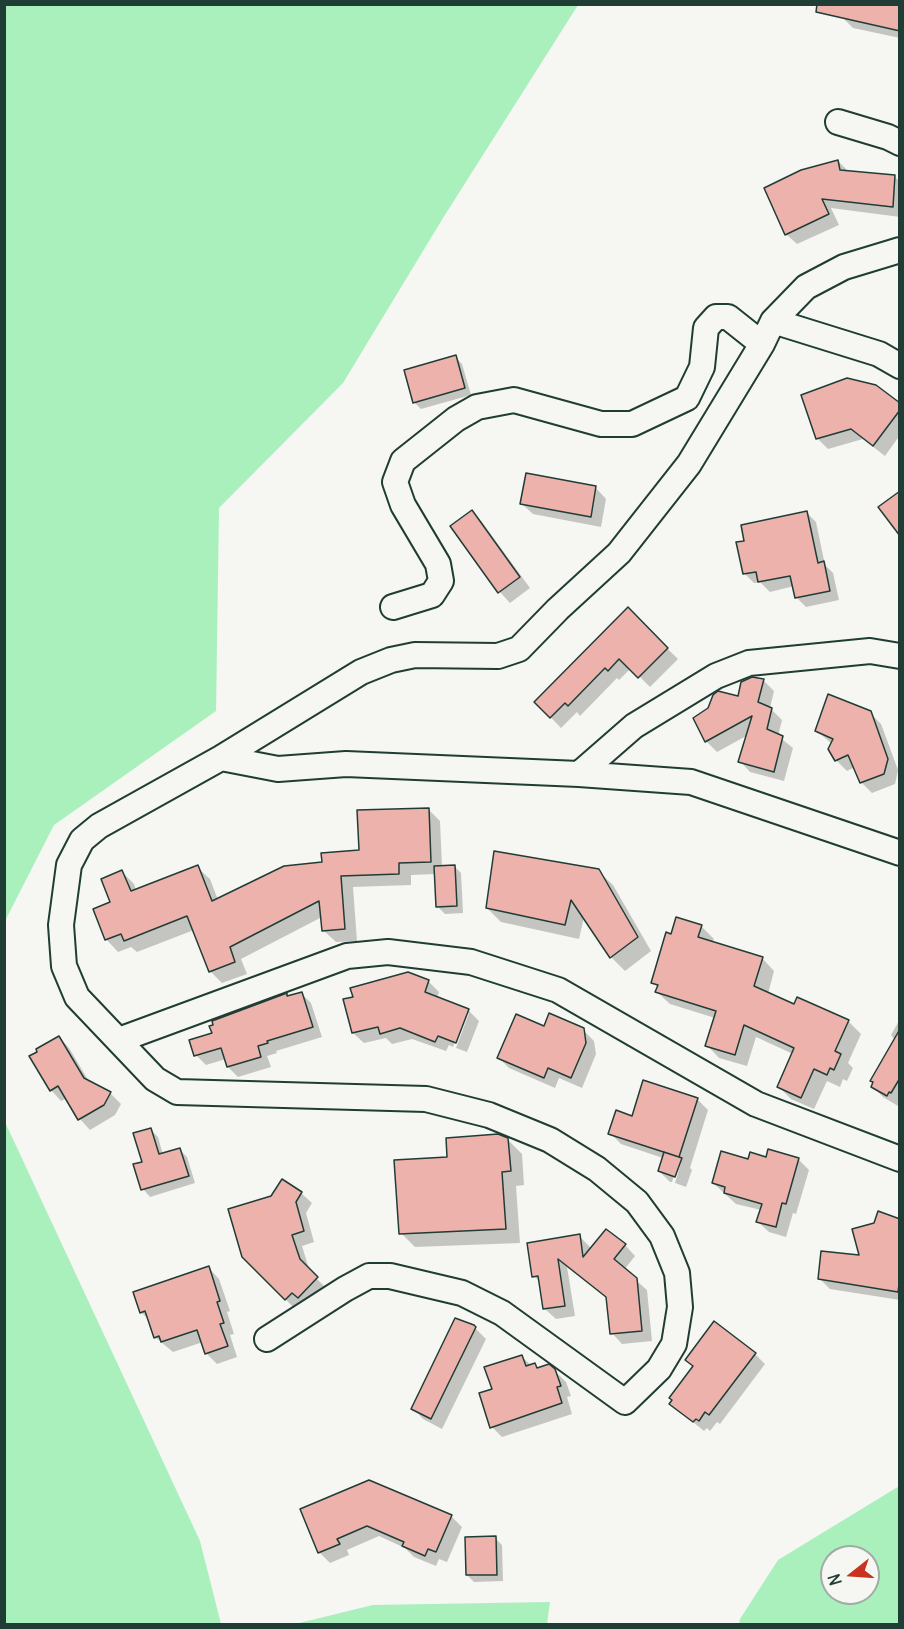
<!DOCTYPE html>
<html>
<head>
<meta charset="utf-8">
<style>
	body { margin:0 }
	#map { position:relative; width:904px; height:1629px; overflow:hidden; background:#f6f6f2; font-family:Delius,sans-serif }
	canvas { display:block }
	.frame { position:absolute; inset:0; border:6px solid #1f3d34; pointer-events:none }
	.north { position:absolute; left:820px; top:1545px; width:60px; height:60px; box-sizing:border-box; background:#f6f6f2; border:2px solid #a0aca6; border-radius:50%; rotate:253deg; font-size:16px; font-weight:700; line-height:24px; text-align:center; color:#1f3d34 }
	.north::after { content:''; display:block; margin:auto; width:21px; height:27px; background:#c8321e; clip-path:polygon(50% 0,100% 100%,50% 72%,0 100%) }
</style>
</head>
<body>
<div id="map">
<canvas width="904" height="1629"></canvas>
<div class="frame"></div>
<div class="north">N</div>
</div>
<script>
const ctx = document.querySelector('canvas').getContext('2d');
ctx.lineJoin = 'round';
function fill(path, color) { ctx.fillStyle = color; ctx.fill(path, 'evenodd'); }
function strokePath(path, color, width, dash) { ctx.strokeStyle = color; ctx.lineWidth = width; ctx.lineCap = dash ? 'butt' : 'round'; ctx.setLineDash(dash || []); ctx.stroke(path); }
const green = new Path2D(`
	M5,4L578,5L443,218L343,383L219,508L216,711L54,825L5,921Z
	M5,1122L200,1541L221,1624H5Z
	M899,1487V1624H739L740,1619L778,1560L896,1488ZM832,1557H868V1593H832Z
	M550,1602L547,1624H295L373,1605Z`);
const shadow = new Path2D(`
	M900,4V38L853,28L842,17Z
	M838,161L849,172L894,176L900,182V217L831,208L839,225L797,244L786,234Z
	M455,357L462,364L471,395L421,409L414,402Z
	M900,405V435L885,456L863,439L828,449L817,438Z
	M596,488L606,499L601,527L533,514L522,504Z
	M472,512L482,522L530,588L510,603L500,592L452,526Z
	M807,513L816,522L825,565L833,573L839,600L806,607L796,597L794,586L770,592L760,582L754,583L744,573L746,542Z
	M628,610L678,659L650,687L631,668L619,680L617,678L580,716L577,712L561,728L536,702Z
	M763,680L774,691L770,708L782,720L778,736L793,748L784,781L750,772L740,761L748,735L717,752L706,741L739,698Z
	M870,713L881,724L898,770L895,784L872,793L861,782L855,767L847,771L836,760L832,744L817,731Z
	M428,809L440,821L442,867L454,866L461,873L463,913L445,914L438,907L436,874L411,875V885L353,887L357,941L336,942L323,930L322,917L241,959L247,974L222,983L210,971L194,930L137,952L131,947L118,952L106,939L112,903L122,872L134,884L136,890L197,867L210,879L218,900L360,852Z
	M598,871L613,885L651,951L625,971L611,957L584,917L579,939L501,922L487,908Z
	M701,926L714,939L712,943L762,958L774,971L768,994L795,1006L848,1021L861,1034L848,1063L853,1068L847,1081L843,1079L840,1087L827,1081L814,1109L791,1099L779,1087L793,1054L756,1037L747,1066L719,1058L707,1045L715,1018L670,1004L657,992L658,988L653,982L672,935Z
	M408,974L429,982L439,992L437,998L468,1010L479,1021L467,1052L456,1048L469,1013H465L453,1047L449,1045L446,1051L412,1039L392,1044L386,1038L364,1043L353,1033L354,998Z
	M301,993L311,1003L322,1037L276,1051L277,1053L267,1056L271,1067L238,1077L228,1067L226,1059L206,1065L196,1055L213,1034L286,995L288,997Z
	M900,1019V1103L898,1106L883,1097L873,1087L895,1040L891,1035Z
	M545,1028L583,1030L594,1041L596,1054L582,1088L559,1078L555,1088L509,1068L499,1058Z
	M59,1037L69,1048L90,1083L110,1093L121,1104L115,1115L90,1130L80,1119L67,1098L61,1101L51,1090Z
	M697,1099L708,1110L690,1168L692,1170L686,1187L675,1183L681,1163H678L672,1182H670L659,1171L663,1158L621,1144L610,1133L633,1118Z
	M151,1130L158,1137L163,1155L180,1150L187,1157L195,1183L150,1197L143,1189L144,1163Z
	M508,1140L522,1154L524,1185L516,1186L520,1243L415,1247L401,1233L449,1158Z
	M767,1159H798L809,1170L796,1214L793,1213L786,1237L769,1232L758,1222L761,1210L736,1204L713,1183L749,1160Z
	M301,1193L312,1203L306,1213L314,1242L302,1246L310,1272L327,1289L296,1310L243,1256L272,1198Z
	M900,1221V1300L830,1289L819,1278L861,1257Z
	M579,1236L590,1247L591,1250L625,1245L635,1256L624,1270L647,1290L652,1341L622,1344L612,1333L608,1299L567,1267L575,1316L556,1319L545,1309L541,1283L534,1276Z
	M209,1268L219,1279L230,1311L227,1312L234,1334L230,1335L237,1357L217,1364L206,1353L203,1342L173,1352L155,1337L150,1321L141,1312Z
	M473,1326L486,1339L442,1429L423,1419L413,1408Z
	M755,1354L765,1364L720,1424L717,1422L710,1431L707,1428L704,1431L671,1404L694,1367L687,1360Z
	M522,1357L532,1366L535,1365L539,1369L554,1370L566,1382L571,1396L567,1397L572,1414L502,1437L492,1427L494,1390Z
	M369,1481L452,1517L462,1527L447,1562L439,1559L436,1566L414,1557L405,1548L379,1536L347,1550L349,1555L330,1563L319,1552Z
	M495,1538L502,1545L503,1581L474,1582L467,1575Z`);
const building = new Path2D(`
	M817,4H900V31L816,12Z
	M838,160L840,170L895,175L893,207L822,199L829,214L785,235L764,188L801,170Z
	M456,355L465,388L413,403L404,370Z
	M847,378L876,385L900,403V410L873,446L851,429L816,439L801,395Z
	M526,473L596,486L591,517L520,504Z
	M900,491V536L878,507Z
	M472,510L520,577L498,593L450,526Z
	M807,511L818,563L824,561L830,591L795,598L790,576L758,582L756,572L743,574L736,542L744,541L741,525Z
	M628,607L668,648L638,678L619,659L608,671L605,668L568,706L565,703L550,718L534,702Z
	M752,677L764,679L758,702L772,708L767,729L783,736L774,772L738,762L752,716L705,742L693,718L708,708L713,695L718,691L738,696L741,682Z
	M828,694L871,711L888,759L884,774L860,783L848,755L835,761L828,749L833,739L815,731Z
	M429,808L431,862L399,863V874L341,876L345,929L322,931L319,901L230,947L235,962L209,972L187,916L124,941L121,934L105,940L93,909L110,902L101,879L122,870L131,891L198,865L212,901L284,866L322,862L321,853L359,850L357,810Z
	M494,851L599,869L638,937L610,958L571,900L565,925L486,908Z
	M455,865L457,906L436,907L434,866Z
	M676,917L702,925L698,937L763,957L754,986L794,1004L797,997L849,1020L835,1051L841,1054L834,1070L830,1068L827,1075L814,1069L801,1098L777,1087L794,1048L744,1025L735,1055L705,1046L716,1011L655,992L658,985L651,983L666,932L671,934Z
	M408,972L429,980L425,992L469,1009L456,1043L438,1036L435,1042L400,1028L380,1034L378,1027L352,1033L343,999L353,997L350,988Z
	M302,992L313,1027L267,1041L268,1043L258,1046L261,1057L227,1067L221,1048L194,1056L189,1040L212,1033L209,1026L213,1025L212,1021L287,993V996Z
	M549,1013L584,1028L586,1043L571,1078L548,1068L544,1078L497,1058L516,1014L544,1026Z
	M900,1029V1078L891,1093L889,1092L887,1096L871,1087L873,1082L870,1081Z
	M59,1036L84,1078L111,1092L104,1105L78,1120L58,1086L50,1091L29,1056L37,1052L36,1049Z
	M643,1080L698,1098L679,1157L682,1158L675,1177L658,1171L664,1152L679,1157L608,1134L616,1110L632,1116Z
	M151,1128L159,1154L180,1148L189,1176L141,1190L133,1164L142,1162L133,1133Z
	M498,1134L508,1138L511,1171L502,1172L506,1229L399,1234L394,1160L447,1157L446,1138Z
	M768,1149L799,1158L786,1204L782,1203L776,1227L756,1222L762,1204L724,1193L725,1187L712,1183L721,1151L748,1159L750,1152L766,1157Z
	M282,1179L302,1192L296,1202L304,1231L292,1235L300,1259L318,1277L298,1298L292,1293L285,1300L242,1257L228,1209L271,1196Z
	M878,1211L900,1219V1277L898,1292L818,1279L821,1251L859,1255L852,1229L874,1223Z
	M606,1229L626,1244L614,1259L637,1278L642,1331L610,1334L606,1297L558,1259L565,1306L543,1309L538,1276L532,1277L527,1243L580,1234L583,1257Z
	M209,1266L220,1301L217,1302L224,1323L220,1324L228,1346L205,1354L197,1330L161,1342L159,1336L154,1338L145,1311L140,1313L133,1292Z
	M455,1318L474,1325L476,1327L431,1419L411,1409Z
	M714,1321L756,1353L709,1415L705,1412L699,1421L696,1419L693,1422L669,1404L672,1400L669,1398L693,1366L685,1360Z
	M522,1355L526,1366L535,1363L537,1368L549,1364L555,1369L561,1386L557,1387L562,1403L490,1428L479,1393L492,1389L484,1367Z
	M369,1480L452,1515L436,1552L428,1549L425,1556L402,1546L404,1542L367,1526L337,1539L340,1544L318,1553L300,1509Z
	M496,1536L497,1575H466L465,1537Z`);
const minor = new Path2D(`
	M838,122L888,137L900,143
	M773,321L879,354L900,366
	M393,607L432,595L441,581L438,564L403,505L395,482L403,461L456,419L477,407L514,400L601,424H632L687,398L702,367L706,328L716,317H728L762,344
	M221,758L278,769L346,764L579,774L691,782L900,853
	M579,774L634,726L716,676L749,663L870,651L900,656
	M119,1040L347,956L388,952L471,962L558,990L756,1104L900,1159
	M267,1339L345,1289L369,1276H390L462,1293L502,1313L625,1402L659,1369L674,1344L680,1307L677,1273L662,1236L637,1202L597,1169L550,1140L489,1115L426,1099L177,1092L155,1079L77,997L64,966L61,925L69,865L82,840L99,826L221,758L361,672L391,660L415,655L498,656L519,649L558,609L619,553L689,464L762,344L773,321L806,287L844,267L900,250`);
fill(green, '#aaf0bd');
fill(shadow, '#0003');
fill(building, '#eeb2ad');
strokePath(building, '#1f3d34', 1.5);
strokePath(minor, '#1f3d34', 28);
strokePath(minor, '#f6f6f2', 24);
</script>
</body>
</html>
